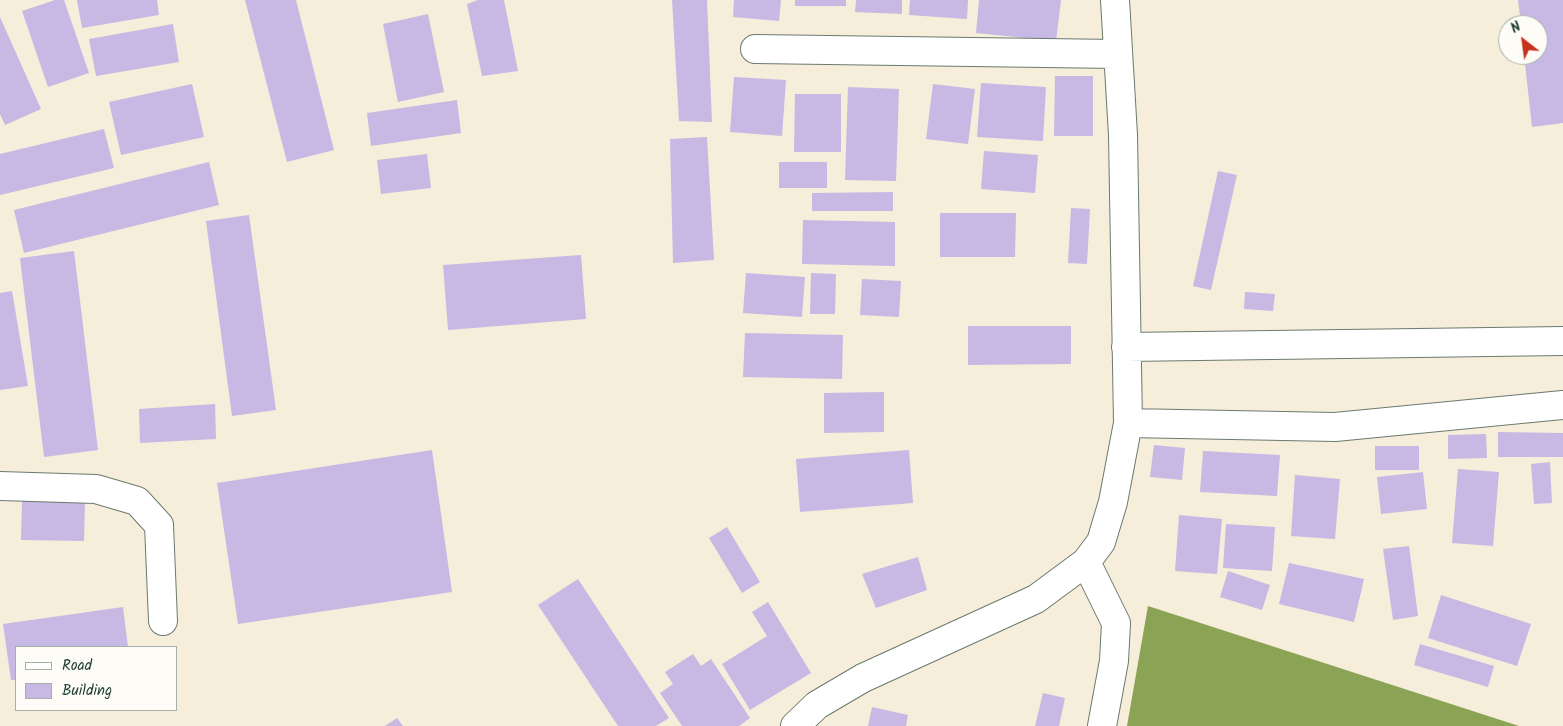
<!DOCTYPE html>
<html>
<head>
<meta charset="utf-8">
<style>
	body { margin:0 }
	#map { position:relative; width:1563px; height:726px; overflow:hidden; background:#f6edda; font-family:Kalam,sans-serif }
	canvas { display:block }
	.legend { position:absolute; left:15px; top:646px; width:162px; height:65px; box-sizing:border-box; background:#fdfcf7; border:1px solid #a4b0a9; margin:0; padding:6px 9px; list-style:none; font-size:15px; color:#1f3d34 }
	.legend li { display:flex; align-items:center; gap:10px; height:25px }
	.legend b { width:25px; border:1px solid #a4b0a9 }
	.north { position:absolute; left:1498px; top:15px; width:50px; height:50px; box-sizing:border-box; background:#fdfcf7; border:1px solid #a4b0a9; border-radius:50%; rotate:330deg; font-size:14px; font-weight:700; line-height:20px; text-align:center; color:#1f3d34 }
	.north::after { content:''; display:block; margin:auto; width:18px; height:22px; background:#c8321e; clip-path:polygon(50% 0,100% 100%,50% 72%,0 100%) }
</style>
</head>
<body>
<div id="map">
<canvas width="1563" height="726"></canvas>
<ul class="legend">
<li><b style="height:6px;background:#fff"></b>Road</li>
<li><b style="height:14px;background:#c7b9e4"></b>Building</li>
</ul>
<div class="north">N</div>
</div>
<script>
const ctx = document.querySelector('canvas').getContext('2d');
ctx.lineJoin = 'round';
function fill(path, color) { ctx.fillStyle = color; ctx.fill(path, 'evenodd'); }
function strokePath(path, color, width, dash) { ctx.strokeStyle = color; ctx.lineWidth = width; ctx.lineCap = dash ? 'butt' : 'round'; ctx.setLineDash(dash || []); ctx.stroke(path); }
const forest = new Path2D(`
	M1148,606L1519,726H1127Z`);
const building = new Path2D(`
	M55,0H64L89,73L48,87L22,11Z
	M77,0H157L159,15L82,28Z
	M245,0H296L334,150L287,162Z
	M478,0H504L518,71L482,76L467,4Z
	M672,0H707L712,122L679,121Z
	M734,0H781L779,21L733,17Z
	M795,0H846V6H795Z
	M856,0H902V14L855,12Z
	M910,0H968L967,19L909,15Z
	M979,0H1061L1056,41L976,33Z
	M1518,0H1563V123L1532,127L1524,55H1538V25H1521Z
	M428,14L444,92L398,102L383,24Z
	M0,17L41,109L5,125L0,114Z
	M173,24L179,62L96,76L89,39Z
	M1055,76H1093V136H1054Z
	M734,77L786,80L782,136L730,132Z
	M981,83L1046,87L1043,141L977,137Z
	M192,84L204,137L121,155L109,102Z
	M933,84L975,89L968,144L926,139Z
	M848,87L899,89L896,181L845,180Z
	M795,94H841V152H794Z
	M457,100L461,133L371,146L367,113Z
	M104,129L114,168L0,195V154Z
	M707,137L714,260L673,263L670,139Z
	M984,151L1038,155L1035,193L981,189Z
	M427,154L431,188L381,194L377,160Z
	M209,162L219,205L24,253L14,210Z
	M779,162H827V188H779Z
	M1218,171L1237,175L1211,290L1193,286Z
	M893,192V211H812V193Z
	M1071,208L1090,209L1087,264L1068,263Z
	M940,213H1016L1015,257H940Z
	M249,215L276,410L232,416L206,221Z
	M803,220L895,222V266L802,264Z
	M74,251L98,450L44,457L20,258Z
	M581,255L586,319L448,330L443,265Z
	M746,273L805,277L802,317L743,313Z
	M811,273L836,274L835,314H810Z
	M862,279L901,281L899,317L860,315Z
	M12,291L28,386L0,390V293Z
	M1245,292L1275,294L1273,311L1244,309Z
	M968,326H1071V364L968,365Z
	M745,333L843,335L842,379L743,377Z
	M884,392V432L824,433V393Z
	M215,404L216,439L140,443L139,409Z
	M1498,432L1563,433V457H1498Z
	M1486,434L1487,458L1448,459V435Z
	M1154,445L1185,448L1182,480L1150,477Z
	M1375,446H1419V470H1375Z
	M432,450L452,592L238,624L217,483Z
	M909,450L913,503L800,512L796,459Z
	M1203,451L1280,455L1277,496L1200,492Z
	M1550,462L1552,503L1534,504L1531,464Z
	M1458,469L1499,472L1493,546L1452,543Z
	M1423,472L1427,509L1381,514L1377,477Z
	M1295,475L1340,479L1335,539L1291,536Z
	M22,500L85,501L84,541L21,540Z
	M1179,515L1222,519L1217,574L1175,571Z
	M1226,524L1275,527L1272,571L1223,568Z
	M727,527L760,582L742,593L709,538Z
	M1409,546L1418,616L1393,620L1383,549Z
	M918,557L927,590L876,608L862,574Z
	M1289,563L1364,579L1354,622L1279,604Z
	M1228,571L1270,585L1262,610L1220,597Z
	M578,579L669,718L656,726H618L538,605Z
	M1441,595L1531,624L1517,666L1428,638Z
	M768,602L811,673L750,710L722,664L767,636L752,612Z
	M123,607L128,647H16V680H11L3,624Z
	M1420,644L1494,666L1488,687L1414,665Z
	M693,654L701,666L711,659L750,718L739,726H682L660,693L673,684L665,672Z
	M1043,693L1065,698L1059,726H1035Z
	M872,707L908,715L906,726H868Z
	M397,718L403,726H385Z`);
const minor = new Path2D(`
	M755,49L1117,54
	M1126,347L1563,341
	M1128,423L1335,427L1563,405
	M0,486L96,489L137,501L159,525L163,621
	M1086,562L1116,623L1114,661L1102,726
	M795,726L817,705L863,678L1036,599L1086,562L1101,542L1113,502L1128,423L1123,135L1115,0`);
fill(forest, '#8aa354');
fill(building, '#c7b9e4');
strokePath(minor, '#6a7b6e', 30);
strokePath(minor, '#fff', 28);
</script>
</body>
</html>
